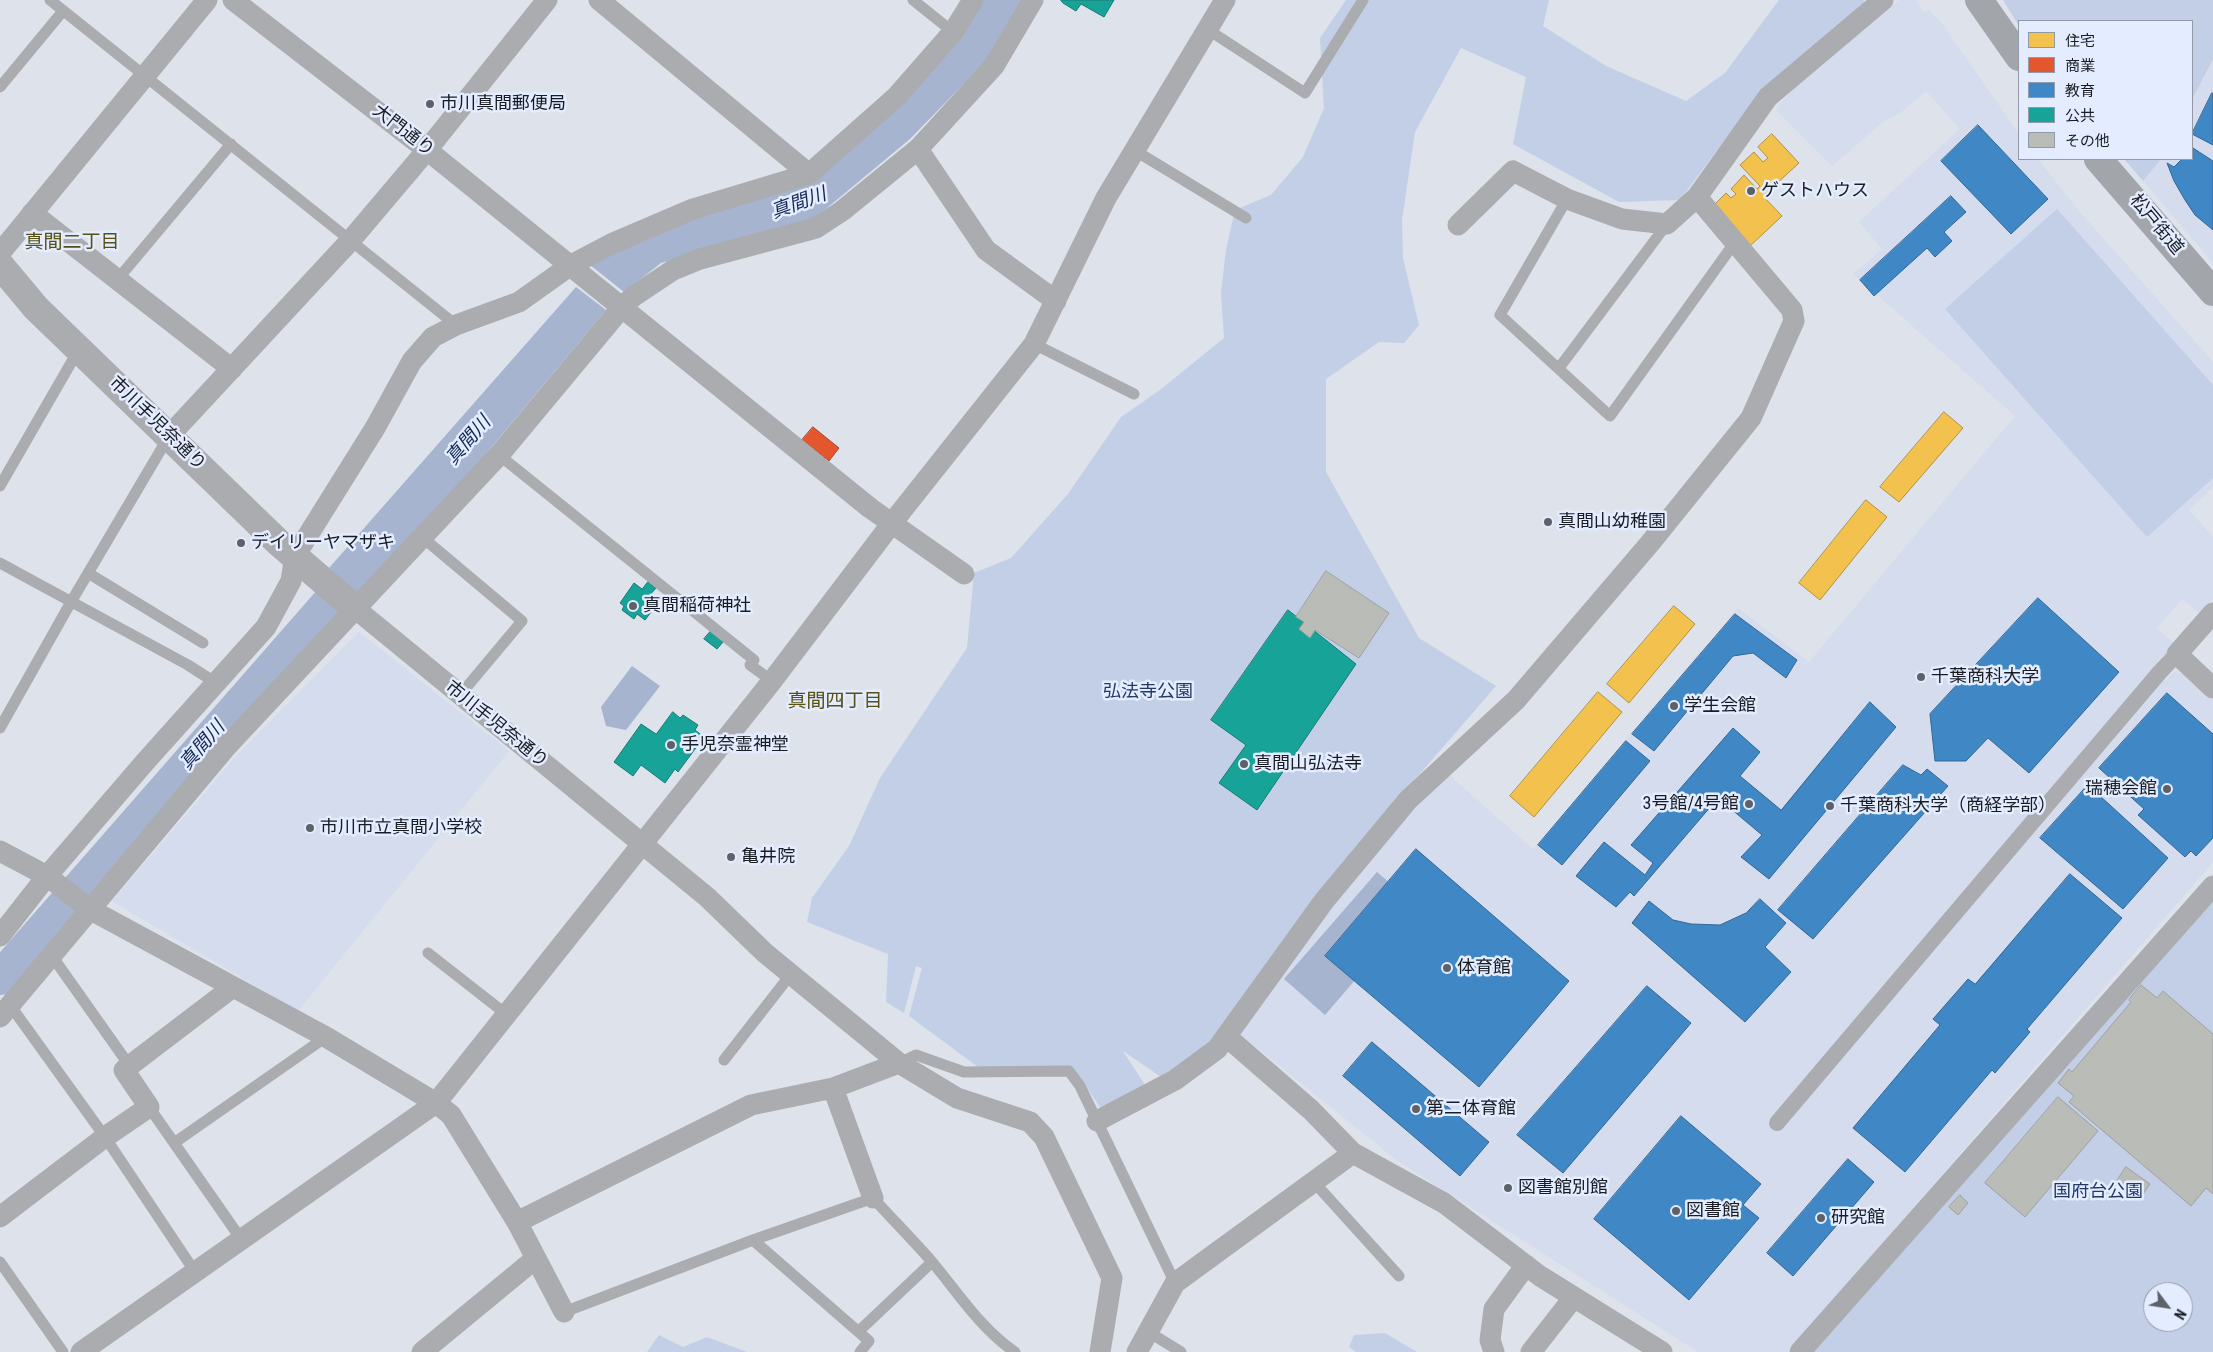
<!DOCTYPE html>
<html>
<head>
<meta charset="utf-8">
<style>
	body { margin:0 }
	#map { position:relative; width:2213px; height:1352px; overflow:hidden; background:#dde2eb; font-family:"Roboto Condensed","Noto Sans JP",sans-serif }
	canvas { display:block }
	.legend { position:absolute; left:2018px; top:20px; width:175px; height:140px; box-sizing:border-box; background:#e4edff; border:1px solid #9399a7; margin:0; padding:6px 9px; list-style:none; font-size:15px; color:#191c23 }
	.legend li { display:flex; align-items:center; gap:10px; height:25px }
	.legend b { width:25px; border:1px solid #9399a7 }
	.north { position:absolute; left:2143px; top:1282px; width:50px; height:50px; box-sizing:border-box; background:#e4edff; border:1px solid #9399a7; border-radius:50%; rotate:121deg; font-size:14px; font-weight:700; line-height:20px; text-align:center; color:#191c23 }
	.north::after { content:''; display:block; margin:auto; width:18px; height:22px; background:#5e6169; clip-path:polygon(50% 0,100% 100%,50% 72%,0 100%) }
</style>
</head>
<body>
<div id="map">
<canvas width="2213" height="1352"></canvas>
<ul class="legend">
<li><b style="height:14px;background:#f2c14e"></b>住宅</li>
<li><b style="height:14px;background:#e4572e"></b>商業</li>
<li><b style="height:14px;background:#3f88c5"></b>教育</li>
<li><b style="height:14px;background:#17a398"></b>公共</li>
<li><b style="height:14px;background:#babcb8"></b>その他</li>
</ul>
<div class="north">N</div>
</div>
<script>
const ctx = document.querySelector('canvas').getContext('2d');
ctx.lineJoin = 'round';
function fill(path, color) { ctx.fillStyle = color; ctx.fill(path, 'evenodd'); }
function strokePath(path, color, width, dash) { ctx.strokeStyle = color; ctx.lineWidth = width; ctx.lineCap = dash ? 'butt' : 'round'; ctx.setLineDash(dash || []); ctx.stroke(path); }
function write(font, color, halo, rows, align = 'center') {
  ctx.font = font + ' "Roboto Condensed","Noto Sans JP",sans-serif'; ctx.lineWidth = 5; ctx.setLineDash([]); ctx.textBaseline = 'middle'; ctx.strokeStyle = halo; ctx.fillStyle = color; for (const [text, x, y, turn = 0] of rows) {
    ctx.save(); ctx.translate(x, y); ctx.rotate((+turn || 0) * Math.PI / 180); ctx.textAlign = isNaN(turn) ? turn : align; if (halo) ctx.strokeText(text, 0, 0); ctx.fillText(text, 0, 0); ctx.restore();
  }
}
const built = new Path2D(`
	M1899,0H1916L1924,13L1929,10L1943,25L2019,134V159H2038L2078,210L2213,362V487L2189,510L2213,537V599L2200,614L2182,599L2157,628L2174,644L2154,669L2166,679L2175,671L2187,675L2213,699V862L1788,1352H1698L1395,1159L1239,1033L1336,894L1448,774L1533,849L1738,608L1809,662L2015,416L1853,274L1882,249L1859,222L1960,129L1926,91L1899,114L1884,121L1832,166L1776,110L1797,83Z
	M2213,59V263L2143,181L2161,159H2192V100Z
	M359,632L509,751L298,1011L112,901L237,755Z`);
const green = new Path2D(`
	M1346,0H1549L1543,26L1606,66L1686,101L1725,73L1779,0H1864L1865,6L1764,87L1680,200L1619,202L1513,144L1526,77L1461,48L1415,132L1402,220L1403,258L1419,325L1404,343L1379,342L1326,379V472L1419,638L1496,686L1340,866L1226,1026L1170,1083L1123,1051L1145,1085L1102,1110L1073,1067H978L909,1016L922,968L916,966L904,1013L886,1002L888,954L807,922L812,898L849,846L880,778L967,648L974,573L1011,558L1068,494L1121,417L1160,390L1224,338L1221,293L1226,250L1235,210L1271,195L1303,157L1324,108L1320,38Z
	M2003,0H2213V59L2192,100V21H2019V26Z
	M2124,159H2161L2143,181Z
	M2057,209L2213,385V478L2147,537L1945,309Z
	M2213,886V1352H1809ZM2153,1292H2183V1322H2153Z
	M1385,1333L1417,1352H1356L1349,1347L1354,1335Z
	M659,1335L683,1347L707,1337L747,1352H647Z`);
const water = new Path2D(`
	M983,0H1024L988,59L910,139L815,218L661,263L624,292L590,265L616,252L698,217L814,182Z
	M576,287L606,310L364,600L329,568Z
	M632,666L660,686L626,730L606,726L601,707Z
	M1377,872L1418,907L1325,1015L1284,979Z`);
const homes = new Path2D(`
	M1772,134L1799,163L1763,196L1782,216L1750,246L1713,206L1726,193L1731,198L1736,194L1731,189L1744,175L1757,189L1760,186L1740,165L1754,152L1763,162L1768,158L1758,147Z
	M1944,412L1963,428L1899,502L1880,487Z
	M1866,500L1887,517L1820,600L1799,583Z
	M1674,606L1695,624L1629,703L1607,684Z
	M1598,692L1622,712L1534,817L1510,796Z`);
const shops = new Path2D(`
	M813,427L839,448L829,461L802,440Z`);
const schools = new Path2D(`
	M2212,93H2213V145L2192,134Z
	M1978,125L2048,199L2011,234L1941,161Z
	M2193,148L2213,161V230L2195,215L2185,200L2174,181L2167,163L2174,167L2182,159H2192Z
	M1951,196L1966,212L1944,232L1952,241L1935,257L1927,248L1874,296L1860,280Z
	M2038,598L2119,672L2029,773L1988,738L1966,761H1935L1930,714Z
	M1735,614L1797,660L1786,678L1753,653L1733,656L1654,751L1632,734Z
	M2167,693L2213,734V838L2196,856L2191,851L2185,857L2138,815L2144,809L2099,768Z
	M1870,702L1896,727L1769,879L1741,857L1762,835L1718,798L1634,896L1630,892L1616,907L1576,876L1604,842L1645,875L1653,863L1631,845L1733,728L1760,752L1740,776L1781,810Z
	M1626,741L1650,761L1562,865L1538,845Z
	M1903,765L1921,775L1927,769L1948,786L1813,939L1778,910Z
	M2088,785L2168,858L2123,909L2040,838Z
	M1416,849L1569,981L1479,1087L1325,956Z
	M2070,874L2122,918L2027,1029L2030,1032L1995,1073L1992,1070L1905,1172L1853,1128L1940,1025L1933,1019L1968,979L1975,984Z
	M1760,899L1786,923L1765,947L1791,972L1745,1022L1632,923L1649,901L1673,920L1691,924L1720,925L1746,913Z
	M1647,986L1691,1023L1563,1173L1517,1135Z
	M1372,1042L1489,1142L1460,1176L1343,1076Z
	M1681,1116L1761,1184L1743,1205L1759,1218L1689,1300L1594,1219Z
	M1848,1159L1874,1182L1793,1276L1767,1253Z`);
const public = new Path2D(`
	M1061,0H1114L1104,17L1081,4L1076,11L1063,3Z
	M648,582L656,588L649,596L658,603L645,620L637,614L634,619L622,610L624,606L620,603L634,583L642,589Z
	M1288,610L1356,664L1257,810L1219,783L1246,745L1211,720Z
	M711,631L723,642L717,649L704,639Z
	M673,712L680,718L683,715L698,725L695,730L704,737L678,772L675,769L665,783L641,765L633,776L614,762L641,724L656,734Z`);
const river = new Path2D(`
	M0,978L359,568`);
const building = new Path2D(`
	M1326,571L1389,613L1359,658L1315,630L1310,638L1299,629L1304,622L1296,617Z
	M2141,985L2157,998L2163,991L2213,1034V1194L2206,1188L2191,1206L2069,1102L2074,1096L2058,1083L2069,1069L2072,1072L2131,1002L2129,1000Z
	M2058,1097L2098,1131L2025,1217L1985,1183Z
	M2126,1167L2150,1184L2139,1200L2115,1184Z
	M1960,1195L1968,1203L1958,1215L1949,1207Z`);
const service = new Path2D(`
	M50,0L456,325
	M913,0L953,32
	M1207,29L1305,93L1363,0
	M0,87L63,11
	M1134,150L1246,218
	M1567,199L1500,315L1610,416L1735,242
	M117,280L231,144
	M1034,344L1134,394
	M1559,368L1667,224
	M499,455L754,660L750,665L772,681
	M0,486L79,349
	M422,537L522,621L460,695
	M0,563L188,665L216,683
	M88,573L203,643
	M0,728L71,602L169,436
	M428,953L506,1014
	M52,956L129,1065
	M10,1005L105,1137L195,1272
	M724,1060L791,974
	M899,1063L916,1055L964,1072L1069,1071L1080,1086L1175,1283
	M149,1107L241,1239
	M174,1143L326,1037
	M1313,1181L1399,1276
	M753,1240L869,1341L860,1352
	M0,1262L63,1352
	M564,1312L753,1240L873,1198C893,1220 914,1241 933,1263C958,1293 982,1330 1015,1352
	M859,1331L932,1262
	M1147,1331L1181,1352`);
const pedestrian = new Path2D(`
	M1777,1123L2159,673L2177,654`);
const minor = new Path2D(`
	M233,0L427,150L870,508L964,574
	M599,0L809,174
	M918,149L986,250L1056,301
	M32,213L232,369
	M1458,225L1513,171L1567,199L1622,219L1667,224L1697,197L1768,97L1883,0
	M0,253L207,0
	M169,436L350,241L427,150L547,0
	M351,605L707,897L765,953L899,1063L957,1098L1030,1122L1044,1137L1112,1278L1100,1352
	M2213,613L2177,654L2213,688
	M0,851L47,876L91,910L326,1037L436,1103L451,1115L517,1222L564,1312
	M0,936L47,876L145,762L266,627L291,581L295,556L375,428L412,361L433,337L456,325L519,302L571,265L611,244L693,209L809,174L897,96L953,32L973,0
	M0,1017L227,746L499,455L623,306L634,296L673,270L700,259L816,228L842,211L918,149L994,66L1033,0
	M1227,1037L1311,1110L1353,1153L1444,1203L1540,1276L1662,1352
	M833,1088L873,1198
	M1097,1121L1175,1080L1217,1049L1324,901L1408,800L1516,700L1651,542L1751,418L1794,321L1792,310L1697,197
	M0,1217L105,1137L149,1107L124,1070L233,987
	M517,1222L751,1105L833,1088L899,1063
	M81,1352L436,1103L772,681L892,523L1034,344L1106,198L1225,0
	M422,1352L535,1259
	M1137,1352L1175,1283L1353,1153
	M1494,1352L1490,1340L1494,1309L1526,1265
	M1531,1352L1574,1297
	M1800,1352L2213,886`);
const tertiary = new Path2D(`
	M0,265L36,308L279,543L351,605`);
const primary = new Path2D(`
	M1979,0L2019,57
	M2098,159L2213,292`);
const markers = [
	[430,104,5,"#5e6169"],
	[1751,191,5,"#5e6169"],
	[1548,522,5,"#5e6169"],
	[241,543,5,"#5e6169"],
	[633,606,5,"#5e6169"],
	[1921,677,5,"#5e6169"],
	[1674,706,5,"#5e6169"],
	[671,745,5,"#5e6169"],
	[1244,764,5,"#5e6169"],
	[2167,789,5,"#5e6169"],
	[1749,804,5,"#5e6169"],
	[1830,806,5,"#5e6169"],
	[310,828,5,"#5e6169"],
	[731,857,5,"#5e6169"],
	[1447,968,5,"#5e6169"],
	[1416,1109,5,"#5e6169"],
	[1508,1188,5,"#5e6169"],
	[1676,1211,5,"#5e6169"],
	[1821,1218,5,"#5e6169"]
];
const poiNames = [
	["市川真間郵便局",440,104],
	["ゲストハウス",1761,191],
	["真間山幼稚園",1558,522],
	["デイリーヤマザキ",251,543],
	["真間稲荷神社",643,606],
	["千葉商科大学",1931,677],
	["学生会館",1684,706],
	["手児奈霊神堂",681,745],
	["真間山弘法寺",1254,764],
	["瑞穂会館",2157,789,"right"],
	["3号館/4号館",1739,804,"right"],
	["千葉商科大学（商経学部）",1840,806],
	["市川市立真間小学校",320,828],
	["亀井院",741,857],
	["体育館",1457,968],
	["第二体育館",1426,1109],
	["図書館別館",1518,1188],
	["図書館",1686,1211],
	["研究館",1831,1218]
];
const streetNames = [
	["大門通り",403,131,38],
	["松戸街道",2156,225,50],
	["市川手児奈通り",157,424,44],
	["市川手児奈通り",496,725,39]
];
const parkNames = [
	["弘法寺公園",1148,692],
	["国府台公園",2098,1192]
];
const waterNames = [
	["真間川",799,204,-20],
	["真間川",469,441,-49],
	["真間川",203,746,-49]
];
const neighbourhoodNames = [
	["真間二丁目",72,243],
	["真間四丁目",835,702]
];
fill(built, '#d4dcee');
fill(green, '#c3cfe6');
fill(water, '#a6b4d0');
fill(homes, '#f2c14e');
strokePath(homes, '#b19041', 1);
fill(shops, '#e4572e');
strokePath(shops, '#a7452b', 1);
fill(schools, '#3f88c5');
strokePath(schools, '#346894', 1);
fill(public, '#17a398');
strokePath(public, '#187a75', 1);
strokePath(river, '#a6b4d0', 34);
fill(building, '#babcb8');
strokePath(building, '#9ea1a1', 1);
strokePath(service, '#aaacaf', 11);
strokePath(pedestrian, '#aaacaf', 16);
strokePath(minor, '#aaacaf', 21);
strokePath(tertiary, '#aaacaf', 28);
strokePath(primary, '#a2a6aa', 28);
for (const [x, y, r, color] of markers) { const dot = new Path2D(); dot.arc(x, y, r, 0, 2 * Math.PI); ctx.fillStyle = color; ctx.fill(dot); strokePath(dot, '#e4edff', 2); }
write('18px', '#191c23', '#e4edff', poiNames, 'left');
write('18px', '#191c23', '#e4edff', streetNames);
write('18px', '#233866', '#e4edff', parkNames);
write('italic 19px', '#152855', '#e4edff', waterNames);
write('19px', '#585114', '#e4edff', neighbourhoodNames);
</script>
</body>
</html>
